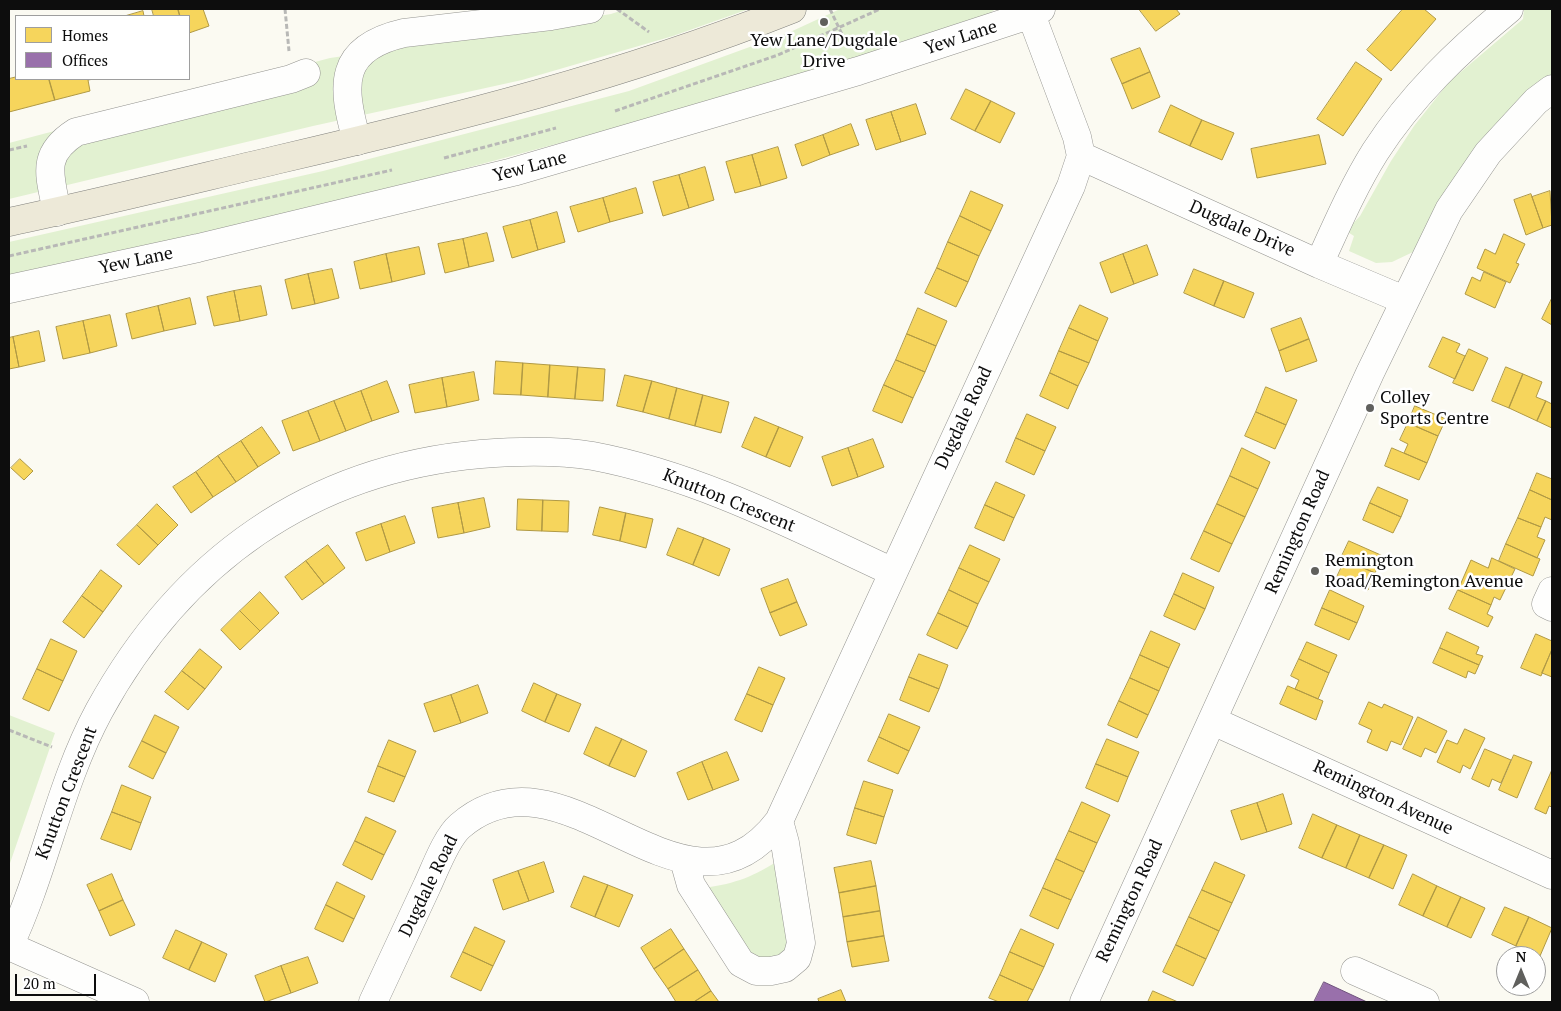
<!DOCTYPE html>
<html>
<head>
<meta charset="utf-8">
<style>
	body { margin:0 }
	#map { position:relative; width:1561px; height:1011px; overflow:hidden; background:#fbfaf2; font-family:"PT Serif",serif }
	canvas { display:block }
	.frame { position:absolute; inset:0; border:10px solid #0d0d0d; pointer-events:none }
	.legend { position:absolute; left:15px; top:15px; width:175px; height:65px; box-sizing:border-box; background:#fff; border:1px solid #9e9e9e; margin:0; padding:6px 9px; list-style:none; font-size:15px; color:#0d0d0d }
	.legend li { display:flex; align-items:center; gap:10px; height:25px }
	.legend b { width:25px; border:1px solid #9e9e9e }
	.north { position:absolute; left:1496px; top:946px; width:50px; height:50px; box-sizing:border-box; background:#fff; border:1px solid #9e9e9e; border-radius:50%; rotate:0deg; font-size:14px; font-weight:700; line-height:20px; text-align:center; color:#0d0d0d }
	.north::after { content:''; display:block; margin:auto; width:18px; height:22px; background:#60605d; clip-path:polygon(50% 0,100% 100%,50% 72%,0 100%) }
	.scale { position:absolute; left:15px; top:974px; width:81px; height:22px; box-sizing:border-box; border:2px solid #0d0d0d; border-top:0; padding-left:6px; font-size:15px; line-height:18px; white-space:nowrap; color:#0d0d0d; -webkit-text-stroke:4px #fff; paint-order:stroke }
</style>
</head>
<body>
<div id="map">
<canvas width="1561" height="1011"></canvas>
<div class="frame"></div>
<ul class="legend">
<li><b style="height:14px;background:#f6d55c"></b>Homes</li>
<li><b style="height:14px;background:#9970ab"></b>Offices</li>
</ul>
<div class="north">N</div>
<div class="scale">20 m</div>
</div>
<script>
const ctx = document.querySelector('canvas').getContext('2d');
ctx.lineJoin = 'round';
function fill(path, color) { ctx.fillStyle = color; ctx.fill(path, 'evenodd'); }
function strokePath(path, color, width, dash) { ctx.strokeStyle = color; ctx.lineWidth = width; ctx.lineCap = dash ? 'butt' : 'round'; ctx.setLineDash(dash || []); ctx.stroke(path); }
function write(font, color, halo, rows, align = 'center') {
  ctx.font = font + ' "PT Serif",serif'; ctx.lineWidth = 5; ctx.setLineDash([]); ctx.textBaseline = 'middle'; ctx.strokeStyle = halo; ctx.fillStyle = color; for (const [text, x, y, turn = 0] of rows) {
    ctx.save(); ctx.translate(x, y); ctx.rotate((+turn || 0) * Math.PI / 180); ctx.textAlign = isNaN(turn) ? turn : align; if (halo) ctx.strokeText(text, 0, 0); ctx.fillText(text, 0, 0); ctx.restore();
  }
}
const green = new Path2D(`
	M626,9H749L673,36L522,80L313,126L9,199V143L330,58L427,44L611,14Z
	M840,9H995L982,21L720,100L355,198L9,282V242L323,171L629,91L788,33Z
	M1524,9H1552V75L1531,90L1462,168L1413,252L1392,262L1376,263L1349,251L1354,236L1346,231L1360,216L1391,161L1414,126L1449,82L1523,19Z
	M9,715L55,733L9,866Z
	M781,859L793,940L786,957L752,960L704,888C738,883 752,877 781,859Z`);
const homes = new Path2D(`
	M152,9H178L180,16H154Z
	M178,9H203L209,26L189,33V16H180Z
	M1139,9H1176L1180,14L1156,31Z
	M1403,9H1424L1436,19L1391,71L1367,50Z
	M143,11L144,16H125Z
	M1140,48L1150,72L1122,84L1111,59Z
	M1356,62L1382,79L1343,136L1317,119Z
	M1150,72L1160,97L1132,109L1122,84Z
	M16,77L49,79L55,100L9,112V79Z
	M49,79H94L88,80L90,91L55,100Z
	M966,89L991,101L975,131L951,119Z
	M991,101L1015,113L1000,143L975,131Z
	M916,104L926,134L901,142L891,112Z
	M1171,105L1202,120L1190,146L1159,132Z
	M891,112L901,142L876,150L866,120Z
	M1202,120L1234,133L1222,160L1190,146Z
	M851,124L859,145L830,155L823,135Z
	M823,135L830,155L802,166L795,145Z
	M1319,135L1326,164L1257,178L1251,149Z
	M778,147L787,178L761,186L752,155Z
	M752,155L761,186L735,193L726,162Z
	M705,167L714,200L689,208L679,175Z
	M679,175L689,208L663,216L653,182Z
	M636,188L643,213L610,222L603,198Z
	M971,191L1003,205L991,231L960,216Z
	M1550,191L1552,225L1543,228L1532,197Z
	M1531,194L1543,228L1526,235L1514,200Z
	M603,198L610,222L578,232L570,207Z
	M557,212L565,242L538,250L530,220Z
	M960,216L991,231L979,256L948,242Z
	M530,220L538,250L512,258L503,227Z
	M487,233L494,261L469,267L463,239Z
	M1504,234L1525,244L1516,263L1519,264L1510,283L1477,268L1485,249L1495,254Z
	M463,239L469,267L445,273L438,244Z
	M948,242L979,256L968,282L937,268Z
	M1147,245L1158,275L1134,284L1123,254Z
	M419,247L425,274L392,282L386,254Z
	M386,254L392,282L360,289L354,262Z
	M1123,254L1134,284L1111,293L1100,263Z
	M937,268L968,282L956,307L925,293Z
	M332,269L339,298L315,304L308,274Z
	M1194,269L1224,281L1214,306L1184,293Z
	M1484,272L1506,282L1495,308L1465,294L1472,277L1480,281Z
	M308,274L315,304L292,309L285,280Z
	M1224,281L1254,293L1244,318L1214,306Z
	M261,286L267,315L240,321L234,291Z
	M234,291L240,321L214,326L207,297Z
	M190,298L196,324L164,331L158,306Z
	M1552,298V325L1542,319Z
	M1080,305L1108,318L1098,341L1069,328Z
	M158,306L164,331L132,339L126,314Z
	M918,308L947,321L936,346L907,334Z
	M110,315L117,346L90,353L83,321Z
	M1301,318L1309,339L1279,351L1271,329Z
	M83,321L90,353L63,359L56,327Z
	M1069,328L1098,341L1089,363L1059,351Z
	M39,331L45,361L19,367L13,337Z
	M907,334L936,346L925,372L896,360Z
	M13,337L19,367L9,369V338Z
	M1443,337L1460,344L1456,352L1465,356L1455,379L1429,367Z
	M1309,339L1317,361L1286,372L1279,351Z
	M1469,349L1488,358L1473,391L1453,383Z
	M1059,351L1089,363L1078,386L1050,373Z
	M896,360L925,372L913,398L884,385Z
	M496,361L523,363L521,395L494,394Z
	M523,363L550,365L548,397L521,395Z
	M550,365L578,367L575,399L548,397Z
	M578,367L605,369L603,401L575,399Z
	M1506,367L1523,374L1509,408L1492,401Z
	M474,372L479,400L447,407L442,378Z
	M1050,373L1078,386L1068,409L1040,396Z
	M1523,374L1542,382L1536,397L1546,401L1537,421L1509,408Z
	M625,375L652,381L643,412L617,406Z
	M442,378L447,407L415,413L409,385Z
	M387,381L399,412L372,421L361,391Z
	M652,381L677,388L669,419L643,412Z
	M884,385L913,398L902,423L873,411Z
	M1266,387L1297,400L1286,425L1256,412Z
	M677,388L703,395L695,426L669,419Z
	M361,391L372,421L346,431L334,401Z
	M703,395L729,402L721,433L695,426Z
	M334,401L346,431L320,441L308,411Z
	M1546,401L1552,404V428L1537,421Z
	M1415,406L1446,419L1438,436L1408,423Z
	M308,411L320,441L293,451L282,421Z
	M1256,412L1286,425L1275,449L1245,436Z
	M1027,414L1056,427L1045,451L1016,438Z
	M755,417L779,427L766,457L742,447Z
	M1408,423L1438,436L1427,463L1404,453L1408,444L1400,440Z
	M262,427L280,453L258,467L241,441Z
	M779,427L803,437L790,467L766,457Z
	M1016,438L1045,451L1034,475L1006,462Z
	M873,439L884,467L858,477L848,448Z
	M241,441L258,467L236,482L218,456Z
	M848,448L858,477L832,486L822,457Z
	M1242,448L1270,462L1258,489L1230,476Z
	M1392,448L1427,463L1419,480L1385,466Z
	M218,456L236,482L213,497L196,472Z
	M20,459L33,471L24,480L11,468Z
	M196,472L213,497L191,513L173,487Z
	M1537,473L1552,479V500L1530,490Z
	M1230,476L1258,489L1245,517L1217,504Z
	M996,482L1025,495L1014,518L985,505Z
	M1378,487L1408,500L1401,517L1370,503Z
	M1530,490L1552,500V520L1545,517L1541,527L1518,518Z
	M484,498L490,527L464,533L458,503Z
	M518,499L543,500L542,531L517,530Z
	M543,500L569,501L568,532L542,531Z
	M458,503L464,533L438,538L432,508Z
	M1370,503L1401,517L1393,533L1363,520Z
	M157,504L178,525L158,545L137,525Z
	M1217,504L1245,517L1232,544L1204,531Z
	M985,505L1014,518L1004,541L975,528Z
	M600,507L626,513L620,541L593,535Z
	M626,513L653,519L646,548L620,541Z
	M405,516L415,543L390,552L381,524Z
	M1518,518L1541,527L1537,537L1545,540L1537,558L1506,544Z
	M381,524L390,552L366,561L356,533Z
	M137,525L158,545L139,565L117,545Z
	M678,528L704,538L693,565L667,555Z
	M1204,531L1232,544L1219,572L1191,559Z
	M704,538L730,549L719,576L693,565Z
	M1349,541L1383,556L1375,573L1341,558Z
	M1506,544L1540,559L1533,576L1499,561Z
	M328,545L345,568L324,584L306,561Z
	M970,545L1000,559L989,582L959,568Z
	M1492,558L1515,569L1500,600L1494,597L1491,605L1458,590L1471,560L1488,568Z
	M1345,560L1375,573L1368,590L1337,577Z
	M306,561L324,584L302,600L285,577Z
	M959,568L989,582L978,604L949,590Z
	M101,570L122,586L103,612L82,596Z
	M1183,573L1214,587L1205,609L1174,594Z
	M788,579L797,602L770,613L761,589Z
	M949,590L978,604L968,627L938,613Z
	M1330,590L1364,606L1357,623L1322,608Z
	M1458,590L1491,605L1487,614L1493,617L1488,627L1449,609Z
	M260,592L279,613L260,631L240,611Z
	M1174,594L1205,609L1195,630L1164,616Z
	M82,596L103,612L84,638L63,622Z
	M797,602L807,625L780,636L770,613Z
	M1322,608L1357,623L1349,640L1315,625Z
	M240,611L260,631L240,650L221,630Z
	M938,613L968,627L957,649L927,635Z
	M1151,631L1180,644L1169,668L1140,655Z
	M1447,632L1479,647L1476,654L1483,656L1479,665L1440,648Z
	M1536,634L1552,641V649L1541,676L1521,668Z
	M51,639L77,651L63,681L37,669Z
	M1307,642L1337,655L1329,673L1299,659Z
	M1440,648L1479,665L1475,674L1468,671L1466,678L1433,663Z
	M200,649L222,667L205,689L182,671Z
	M1552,650V677L1542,673Z
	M919,654L948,665L939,689L909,677Z
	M1140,655L1169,668L1159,691L1130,678Z
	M1299,659L1329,673L1318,699L1295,689L1299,680L1291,676Z
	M759,667L785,678L773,705L747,694Z
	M37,669L63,681L49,711L23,699Z
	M182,671L205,689L188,710L165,692Z
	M909,677L939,689L929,712L900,700Z
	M1130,678L1159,691L1148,715L1119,701Z
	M534,683L557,694L545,722L522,711Z
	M478,685L488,713L461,723L451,695Z
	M1288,686L1323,701L1316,720L1280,704Z
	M557,694L581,704L569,732L545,722Z
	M747,694L773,705L762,732L735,720Z
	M451,695L461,723L434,732L424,704Z
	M1119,701L1148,715L1137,738L1108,725Z
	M1369,702L1382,708L1384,704L1413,717L1401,745L1391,741L1387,751L1367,742L1372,730L1359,724Z
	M889,714L920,727L909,751L879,737Z
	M155,715L179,727L166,753L142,741Z
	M1418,717L1447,731L1436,753L1425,748L1421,757L1403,749Z
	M596,727L622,739L609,766L584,754Z
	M1465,729L1485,738L1470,769L1463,765L1460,773L1437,762L1447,740L1457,744Z
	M879,737L909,751L898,774L868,761Z
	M622,739L647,751L635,777L609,766Z
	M1107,739L1139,752L1128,777L1096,764Z
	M389,740L416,751L405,777L378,766Z
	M142,741L166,753L153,779L129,767Z
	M1485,749L1511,760L1501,783L1492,779L1489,787L1472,779Z
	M727,752L739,780L713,790L702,762Z
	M1514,755L1532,762L1517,798L1499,790Z
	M702,762L713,790L688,800L677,773Z
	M1096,764L1128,777L1118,802L1086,788Z
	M378,766L405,777L394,802L368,792Z
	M1552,770V807L1549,806L1546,814L1535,809Z
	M864,781L893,790L884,817L855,808Z
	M122,785L151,797L141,823L112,812Z
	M1283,794L1292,824L1267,832L1257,803Z
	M1082,802L1110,815L1097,843L1069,831Z
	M1257,803L1267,832L1241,840L1231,811Z
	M855,808L884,817L876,844L847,835Z
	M112,812L141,823L131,850L101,839Z
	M1313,814L1337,825L1322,858L1299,848Z
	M366,817L396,831L384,855L355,841Z
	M1337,825L1360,835L1346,868L1322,858Z
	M1069,831L1097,843L1084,872L1056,859Z
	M1360,835L1384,845L1369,878L1346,868Z
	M355,841L384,855L372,880L343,865Z
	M1384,845L1407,855L1393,889L1369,878Z
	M1056,859L1084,872L1071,900L1043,888Z
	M871,861L876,886L839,893L834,868Z
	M544,862L554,892L529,901L518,871Z
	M1215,862L1245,875L1232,903L1202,890Z
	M518,871L529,901L503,910L493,880Z
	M112,874L123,900L99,911L87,885Z
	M1413,874L1437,886L1423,916L1399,905Z
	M584,876L608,885L595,917L571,907Z
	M337,882L365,896L354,919L326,905Z
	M608,885L633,895L619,927L595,917Z
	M876,886L880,911L843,917L839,893Z
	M1437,886L1461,897L1447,927L1423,916Z
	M1043,888L1071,900L1058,929L1030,916Z
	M1202,890L1232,903L1219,931L1189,917Z
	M1461,897L1485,908L1471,938L1447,927Z
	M123,900L135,925L110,936L99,911Z
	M326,905L354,919L343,942L315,929Z
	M1505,907L1529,917L1516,946L1492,935Z
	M880,911L884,936L847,942L843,917Z
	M1189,917L1219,931L1206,959L1176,945Z
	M1529,917L1552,928L1540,956L1516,946Z
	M475,927L505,941L493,966L463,952Z
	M671,929L684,949L654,969L641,948Z
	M1021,929L1054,944L1044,967L1010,952Z
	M176,930L202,942L189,970L163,958Z
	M884,936L889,961L852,967L847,942Z
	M202,942L227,954L215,982L189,970Z
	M1176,945L1206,959L1193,986L1163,972Z
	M684,949L698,970L668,989L654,969Z
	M463,952L493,966L481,991L451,977Z
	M1010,952L1044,967L1033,990L1000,975Z
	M308,957L318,983L291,993L281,966Z
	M281,966L291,993L265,1002L255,976Z
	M698,970L711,991L694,1002H676L668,989Z
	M1000,975L1033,990L1027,1002H999L989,998Z
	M841,990L846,1002H819L818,999Z
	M711,991L719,1002H694Z
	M1153,991L1178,1002H1148Z`);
const offices = new Path2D(`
	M1324,982L1367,1002H1314Z`);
const path = new Path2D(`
	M285,9L289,51
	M617,9L649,32
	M830,9L848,47
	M615,111L778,55L880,9
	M9,150L27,146
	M444,158L556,128
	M9,256L392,170
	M9,730L52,747`);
const minor = new Path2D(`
	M357,141C341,85 338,48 404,33L551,16L590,9
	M1081,156L1319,264L1404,300
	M57,212C50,175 40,155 76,132L291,79L306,73
	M1319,264C1336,227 1353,187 1375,152C1411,96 1458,51 1509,9
	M9,289L198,248L513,172L858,71L1032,14L1041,9
	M1552,591L1546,604L1552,607
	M1213,721L1552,875
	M684,860L691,885L741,963L756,971H771L785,968L797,958L801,943L785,843L779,821
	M9,946C45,870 59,785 99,711C181,561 310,469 481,454C518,451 557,450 593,456C699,476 796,527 893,572
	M9,946L135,1002
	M1355,971L1425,1002
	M373,1002C391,963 409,925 427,886C435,869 446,838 460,826C566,734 684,946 779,821L1071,186L1081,156L1077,137L1029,9
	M1084,1002L1370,373L1449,210L1488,153L1536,101L1552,89`);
const major = new Path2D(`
	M9,222C98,203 187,181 276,160C452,119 623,76 792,9`);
const markers = [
	[824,22,5,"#60605d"],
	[1370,408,5,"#60605d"],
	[1315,571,5,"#60605d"]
];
const streetNames = [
	["Yew Lane",961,38,-18],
	["Yew Lane",530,167,-15],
	["Dugdale Drive",1242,229,24],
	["Yew Lane",136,261,-12],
	["Dugdale Road",964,418,-65],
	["Knutton Crescent",729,501,22],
	["Remington Road",1298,532,-66],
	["Knutton Crescent",67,793,-69],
	["Remington Avenue",1383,798,25],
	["Dugdale Road",429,886,-64],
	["Remington Road",1130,901,-65]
];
const poiNames = [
	["Yew Lane/Dugdale",824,41,"center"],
	["Drive",824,62,"center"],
	["Colley",1380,398],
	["Sports Centre",1380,419],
	["Remington",1325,561],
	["Road/Remington Avenue",1325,582]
];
fill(green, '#e2f1d1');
fill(homes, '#f6d55c');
strokePath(homes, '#b09944', 1);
fill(offices, '#9970ab');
strokePath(offices, '#6f527c', 1);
strokePath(minor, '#949490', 29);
strokePath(major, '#81817d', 29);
strokePath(path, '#b8b8b6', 3, [5, 2.5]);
strokePath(minor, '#fefefd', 28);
strokePath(major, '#ede9d8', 28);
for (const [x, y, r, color] of markers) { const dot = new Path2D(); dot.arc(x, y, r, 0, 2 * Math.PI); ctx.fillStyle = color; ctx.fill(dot); strokePath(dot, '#fff', 2); }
write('18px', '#0d0d0d', '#fff', streetNames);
write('18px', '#0d0d0d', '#fff', poiNames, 'left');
</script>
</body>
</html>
